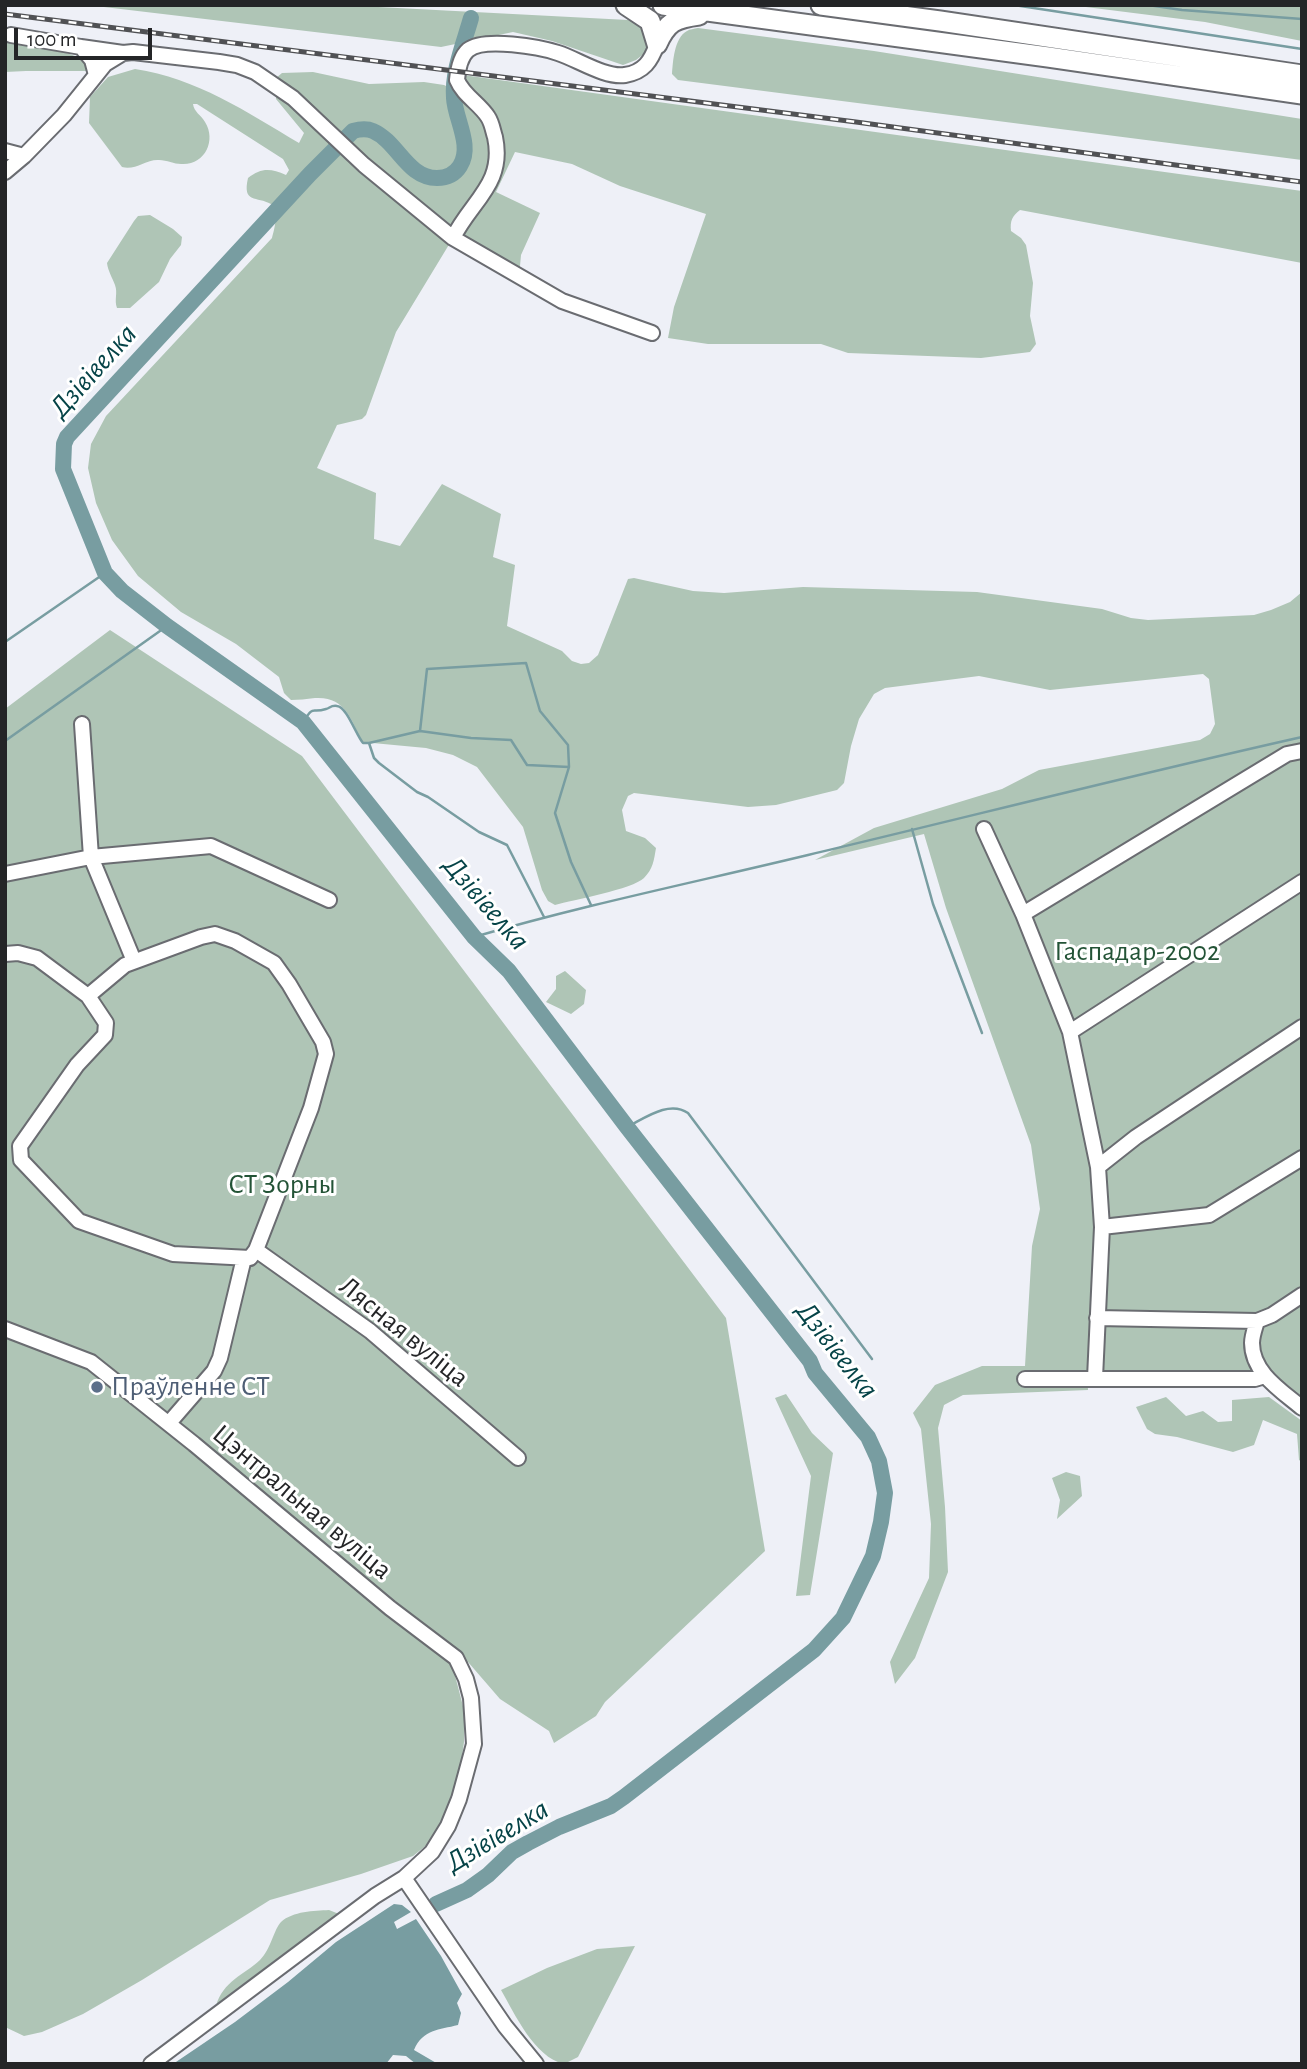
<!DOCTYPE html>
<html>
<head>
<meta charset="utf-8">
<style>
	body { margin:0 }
	#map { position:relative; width:1307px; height:2069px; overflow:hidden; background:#eef0f7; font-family:"Alegreya Sans",sans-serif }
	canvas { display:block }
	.frame { position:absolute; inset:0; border:7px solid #242527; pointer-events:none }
	.scale { position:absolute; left:14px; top:28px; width:138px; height:32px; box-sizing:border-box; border:4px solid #242527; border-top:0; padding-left:9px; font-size:21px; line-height:24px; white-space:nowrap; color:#242527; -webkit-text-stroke:5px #fff; paint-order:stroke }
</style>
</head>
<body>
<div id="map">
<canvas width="1307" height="2069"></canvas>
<div class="frame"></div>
<div class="scale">100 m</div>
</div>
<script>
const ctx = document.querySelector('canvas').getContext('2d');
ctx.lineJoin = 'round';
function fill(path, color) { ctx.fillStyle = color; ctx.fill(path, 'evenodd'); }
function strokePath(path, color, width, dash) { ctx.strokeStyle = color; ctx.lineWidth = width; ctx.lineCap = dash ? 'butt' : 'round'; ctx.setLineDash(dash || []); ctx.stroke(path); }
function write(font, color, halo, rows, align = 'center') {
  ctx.font = font + ' "Alegreya Sans",sans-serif'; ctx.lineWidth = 6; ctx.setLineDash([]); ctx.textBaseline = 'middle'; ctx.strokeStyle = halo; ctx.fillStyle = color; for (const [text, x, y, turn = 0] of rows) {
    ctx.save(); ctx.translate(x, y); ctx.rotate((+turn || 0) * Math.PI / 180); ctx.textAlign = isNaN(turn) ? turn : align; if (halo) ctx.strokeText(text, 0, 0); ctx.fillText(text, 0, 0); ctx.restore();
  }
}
const green = new Path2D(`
	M87,5H340L628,20L641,25L648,39L645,53L636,60L623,65L552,41L513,32L441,47Z
	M1070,5H1302V41L1205,22Z
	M698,28L874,51L1302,119V160L678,80L672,74C673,62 674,38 687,31C690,29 694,29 698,28Z
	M5,39C18,41 78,53 84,61C85,62 88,70 89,71H26L5,72Z
	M135,69C196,78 247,112 299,143L304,133L276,99V78L282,73L313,72L369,84L424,82L444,85L463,94L490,124L493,167L459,222L452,225L444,223L453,238L396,332L366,415L362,419L337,425L317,468L376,493L374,539L400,546L442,484L501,514L493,557L515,565L507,626L562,651L572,661L581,664L589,663L598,655L628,579L634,578L693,591L724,593L803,587L977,592L1102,609L1131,618L1148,620L1254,615L1271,610L1290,602L1302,592V1416L1252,1375L1087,1373L1088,1390L963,1395L944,1405L938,1428L945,1507L948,1572L915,1658L895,1684L890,1662L929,1578L931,1524L921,1429L913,1413L935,1385L982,1366H1025L1032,1246L1040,1209L1031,1145L946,908L924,834L815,860L874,828L1002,789L1039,770L1200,740L1210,734L1215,724L1209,679L1203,674L1050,690L979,676L885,688L874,694L859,719L851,746L844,783L837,790L776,805L748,807L634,793L628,796L622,810L626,831L645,838L656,848C654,860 653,869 644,878C633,889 573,900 555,905L548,901L542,890L523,827L477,767L453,755L426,748L362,742C351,719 345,696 315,698C306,699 299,700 291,700L284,693L279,677L236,644L181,612L138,576L112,540L96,503L88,468L91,444L106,416L272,238C274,230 280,210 271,204C257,196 242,204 248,178C261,168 270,168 286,175L289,170L283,159L197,104H193C194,112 201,115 205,122C217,141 204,166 181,164C174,164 167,160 159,160C146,159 135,171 122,167L89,123L90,97L108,77Z
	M463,75L1302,191V263L1020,210C1012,216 1010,221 1011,231L1021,238L1026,245L1033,283L1030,316L1036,344L1030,352L981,358L848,353L821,344H708L668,338L674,307L706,214L620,186L572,164L515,152L496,192L540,213L521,255L519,277L456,236L501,149L464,86Z
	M150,215L173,229L182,237L181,245L170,259L159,282L130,308H117C114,300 118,293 115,285C112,277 108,271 107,263L134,221L138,216Z
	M110,630L302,756L726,1318L765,1551L605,1702L596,1716L554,1743L549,1731L500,1699L468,1662L452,1664L464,1710V1742L460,1772L446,1815L428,1844L413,1856L361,1874L270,1900L142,1980L83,2014L42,2032L24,2036L5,2027V709Z
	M565,971L586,990L584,1004L571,1014L546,1002L556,989V976Z
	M786,1394L812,1433L833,1453L810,1595L796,1596L811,1476L775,1398Z
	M1166,1397L1186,1416L1203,1411L1218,1422L1232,1421V1400L1269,1397L1302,1421V1462L1299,1460L1297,1434L1263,1420L1254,1445L1233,1452L1177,1437L1155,1434L1147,1429L1136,1407Z
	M1066,1472L1080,1476L1082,1496L1057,1519L1060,1500L1052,1478Z
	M329,1910L339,1914L225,2002L216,2006C223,1981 244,1975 260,1960C271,1949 274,1929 281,1922C293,1911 314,1911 329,1910Z
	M635,1946L578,2057L564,2064C534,2057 515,2014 501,1990L547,1968L597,1949Z`);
const water = new Path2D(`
	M394,1904L402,1905L411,1912L394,1922L397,1929L416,1919L441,1956L462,1994L457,2003L461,2013L458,2025C439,2030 423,2029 414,2050L438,2064H416L406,2056L393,2055L386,2064H173L235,2022L288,1982L336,1942Z`);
const stream = new Path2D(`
	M1014,5L1302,49
	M1148,5L1182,10L1302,19
	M5,642L105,573
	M303,722C315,704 310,714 326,709C330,708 331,705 337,706C347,707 356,735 363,743H369L374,758L379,763L417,792L428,797L479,832L507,845L544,917
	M420,731L471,738L511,740L527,765L569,767
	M5,741L167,626
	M369,743L420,731L427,669L526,663L540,711L568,745L569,767L555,813L571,862L591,905
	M912,829L933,904L982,1033
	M474,937C584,905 696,882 808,855C972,816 1137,774 1302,737
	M627,1127C645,1118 669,1100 688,1113L872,1359`);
const river = new Path2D(`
	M436,1904L467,1890L488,1875L512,1852L528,1843L559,1827L611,1806L624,1797L814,1650L843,1618L873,1556L881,1522L885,1493L879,1461L868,1437L815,1373L810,1361L627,1127L509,971L474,937L303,722L167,626L122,591L105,573L63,469L64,444L67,437L310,174L353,131C360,129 366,128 373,131C398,142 407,178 437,178C447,178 455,174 460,166C473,146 455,119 454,98C452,71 464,43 471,18`);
const minor = new Path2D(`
	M11,35L81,47L92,60L96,75
	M81,47L123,53
	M5,151L24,156
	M5,172L24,156L64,115L105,64L123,53L133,52L219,62L237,65L255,72L293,98L364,165L453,238L562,301L652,333
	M453,238C471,201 505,184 495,137C493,131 492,123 488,117C480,104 463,95 457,80C458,69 460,57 468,50C484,37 540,47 558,53C577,59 605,78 625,75C644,72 651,61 657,44
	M82,724L91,857L134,961
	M984,829L1023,914L1070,1032L1098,1167L1102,1227L1095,1378
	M5,874L91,857L211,846L329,900
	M1023,914L1287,754L1302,751
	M5,954L18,953L37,958L88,996L106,1023L105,1035L77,1065L20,1146L21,1160L79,1221L173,1254L250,1258L256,1250L311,1108L326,1054L323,1042L289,984L274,963L235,941L215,934L201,937L125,965L88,996
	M1070,1032L1302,882
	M1098,1167L1136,1137L1302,1027
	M1102,1227L1209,1215L1302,1158
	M256,1250L370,1331L518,1458
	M1097,1318L1257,1321L1272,1315L1302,1295
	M1257,1321C1255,1328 1252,1336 1252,1343C1252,1373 1282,1391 1302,1408
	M5,1329L91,1362L194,1444L390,1608L456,1658L466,1679L471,1698L474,1744L459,1799L448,1826L432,1852L404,1878L375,1896L151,2064
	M1025,1379H1255L1265,1376
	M169,1423L214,1371L220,1358L244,1258
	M404,1878L505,2026L536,2064`);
const highway = new Path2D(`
	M626,5L650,21L657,44
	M663,5L1048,57L1302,94
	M821,5L940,21L1302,75
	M657,44C667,22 675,18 699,15`);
const rail = new Path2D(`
	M5,14L856,122L1302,182`);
const markers = [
	[97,1387,7,"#5c6f8a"]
];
const parkNames = [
	["Гаспадар-2002",1137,952],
	["СТ Зорны",282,1185]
];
const streetNames = [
	["Лясная вуліца",404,1332,39],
	["Цэнтральная вуліца",302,1502,40]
];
const serviceNames = [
	["Праўленне СТ",111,1387]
];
const waterNames = [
	["Дзівівелка",93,371,-48],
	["Дзівівелка",486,903,49],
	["Дзівівелка",837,1350,52],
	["Дзівівелка",497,1836,-31]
];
fill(green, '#afc5b6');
fill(water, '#789da1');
strokePath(stream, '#789da1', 2.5);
strokePath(river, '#789da1', 16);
strokePath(minor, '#6a6c71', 18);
strokePath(highway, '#6a6c71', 23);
strokePath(minor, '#fff', 14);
strokePath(highway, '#fff', 19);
strokePath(rail, '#505154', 5);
strokePath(rail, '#fff', 2.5, [8]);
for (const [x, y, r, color] of markers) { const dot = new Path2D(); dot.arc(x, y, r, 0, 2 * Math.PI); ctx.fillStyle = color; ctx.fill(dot); strokePath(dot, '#fff', 2.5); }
write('28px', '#235336', '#fff', parkNames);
write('28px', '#242527', '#fff', streetNames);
write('28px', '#4e5e75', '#fff', serviceNames, 'left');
write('italic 30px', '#054347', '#fff', waterNames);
</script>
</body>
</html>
